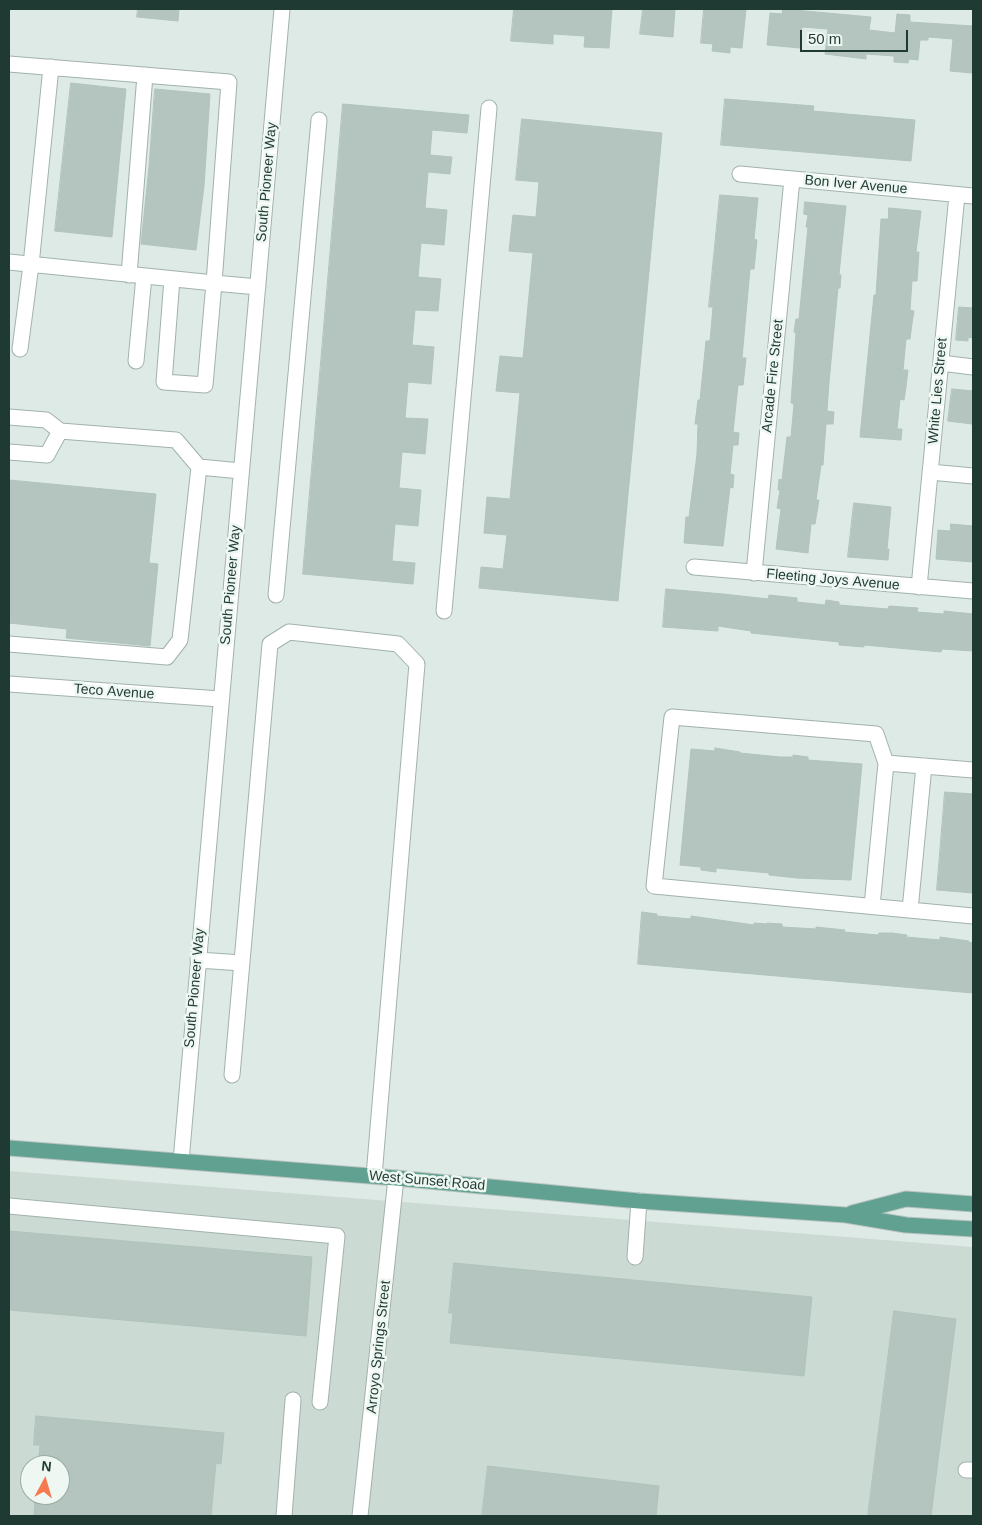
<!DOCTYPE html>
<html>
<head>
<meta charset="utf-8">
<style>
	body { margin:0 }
	#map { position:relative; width:982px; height:1525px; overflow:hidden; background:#deeae5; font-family:Arial,sans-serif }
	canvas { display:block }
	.frame { position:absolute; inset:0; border:10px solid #1f3a33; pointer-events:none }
	.north { position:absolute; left:20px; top:1455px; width:50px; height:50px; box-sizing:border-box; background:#eef7f2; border:1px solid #9baba6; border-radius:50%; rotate:6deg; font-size:14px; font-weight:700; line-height:20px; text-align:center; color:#1f3a33 }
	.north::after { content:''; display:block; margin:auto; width:18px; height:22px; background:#f67a50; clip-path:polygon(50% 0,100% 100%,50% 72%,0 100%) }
	.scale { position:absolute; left:800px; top:30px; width:108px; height:22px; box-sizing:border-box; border:2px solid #1f3a33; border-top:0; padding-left:6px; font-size:15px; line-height:18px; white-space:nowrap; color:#1f3a33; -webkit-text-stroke:4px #eef7f2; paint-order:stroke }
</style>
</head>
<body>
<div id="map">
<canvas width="982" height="1525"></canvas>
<div class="frame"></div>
<div class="north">N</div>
<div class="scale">50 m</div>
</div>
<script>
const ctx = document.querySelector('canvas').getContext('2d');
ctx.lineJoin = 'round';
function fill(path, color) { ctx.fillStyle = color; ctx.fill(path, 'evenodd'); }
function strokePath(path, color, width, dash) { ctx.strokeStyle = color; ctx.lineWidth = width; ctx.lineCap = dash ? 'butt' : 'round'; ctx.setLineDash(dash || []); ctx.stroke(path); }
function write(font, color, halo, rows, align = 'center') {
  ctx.font = font + ' Arial,sans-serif'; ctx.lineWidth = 5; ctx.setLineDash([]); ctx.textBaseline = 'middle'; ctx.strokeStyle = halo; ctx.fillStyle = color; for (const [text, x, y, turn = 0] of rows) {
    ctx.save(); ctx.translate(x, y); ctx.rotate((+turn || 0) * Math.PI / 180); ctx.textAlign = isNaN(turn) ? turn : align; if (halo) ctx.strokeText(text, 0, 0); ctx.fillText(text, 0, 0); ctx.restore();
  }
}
const built = new Path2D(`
	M9,1171L973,1247V1516H9ZM30,1465H60V1495H30Z`);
const building = new Path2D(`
	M138,9H179L178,21L137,17Z
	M514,9H612L609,48L584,47L585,36L553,34V44L511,41Z
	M643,9H675L673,37L640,34Z
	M704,9H746L742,48L730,47V53L712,51L713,44L701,43Z
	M783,9L871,17L869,30L895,33L897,14L910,15V22L973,26V66L972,73L950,71L953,39L928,37V40H920L918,60L909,59L908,63L894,62V56L866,54V59L825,54L828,29L802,27L800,48L767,45L770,13L782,14Z
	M71,83L126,89L112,237L55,231Z
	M155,89L210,94L204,186L196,250L141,244L149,167Z
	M725,99L814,106L813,111L915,120L911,161L721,145Z
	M343,104L469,115L467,133L432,130L430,155L452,157L450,174L428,172L425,208L447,210L444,245L421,243L418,277L441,279L438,311L415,310L412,345L434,347L431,384L408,382L405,418L428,419L425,454L402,452L399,488L421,490L418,526L395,524L392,561L415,563L413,584L303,574Z
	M522,119L662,133L618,601L479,588L481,567L503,569L507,535L484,533L487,497L510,499L520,393L496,391L500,356L523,358L533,253L509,251L513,215L536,217L539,182L516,180Z
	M720,195L758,198L754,239L757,240L754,269H750L742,358H746L743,385H738L733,432L739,433L738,445H733L730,474L734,475L733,488L730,487L723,546L684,543L686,517H689L697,454L698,424H695L698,400H700L706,341H710L713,307H709Z
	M805,202L846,206L839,274L841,275L840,288H838L829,382L827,411L834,412L833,424H826L823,465H821L816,500H819L815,524H811L808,553L776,549L781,509L777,508L780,490H778L779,479L782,480L787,437H791L794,404L791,403L796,333L794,332L796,319H799L808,227H806L808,215L804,214Z
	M889,208L921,211L916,252H919L917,281H912L910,310L914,311L912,323L910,339H906L903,370H908L906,387L904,400L900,399L897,429H902L901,440L860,437L871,325L874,295H876L881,219H888Z
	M959,307L973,308V338L968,337V341L956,340Z
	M952,389L973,391L972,424L948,421Z
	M9,480L156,494L149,563L158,564L150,646L66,638L67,629L9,623Z
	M854,503L891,507L887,549H889L888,560L848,557Z
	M951,524L973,526V562L936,559L938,530L950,531Z
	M666,589L723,594L768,599L769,595L797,598V602L825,605L826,600L839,602V605L888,609L889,606L918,608L917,612L944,614V611L973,614V651L942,649L941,652L864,645V647L839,645V642L751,633V631L718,626V631L663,627Z
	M715,748L740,752V753L780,757H793V755L808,757V760L862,764L851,880L797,878L769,875V873L716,868V872L701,870V867L680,865L691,749L715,751Z
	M945,792L973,794V893L937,890Z
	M642,912L657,914V916L691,919V916L754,925V923L767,924V923L782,924V927L816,929V927L845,930L844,932L878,935L879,933H892L907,935L906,937L940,940V937L969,941L968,942L973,943V993L638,964Z
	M9,1231L312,1257L306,1336L9,1310Z
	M454,1263L812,1297L804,1376L450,1343L453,1313H449Z
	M894,1311L956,1319L931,1516H868Z
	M36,1416L224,1433L221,1464L216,1463L211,1516H34L35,1495H60V1465H38L40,1445H34Z
	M488,1466L659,1486L656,1516H482Z`);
const minor = new Path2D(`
	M9,64L229,82L214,283L258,287
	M740,174L973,196
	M9,262L214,283L205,385L164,382L172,279
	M129,275L145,75
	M20,349L31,265L51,67
	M136,361L144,276
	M941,363L973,367
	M9,417L46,420L60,431L176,440L199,467L180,640L167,657L9,644
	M9,452L47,455L60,431
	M199,467L241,471
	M930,472L973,476
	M694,567L973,591
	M754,573L792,179
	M919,587L957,195
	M276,595L319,120
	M444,611L489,108
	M9,684L220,699
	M973,770L886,763L876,734L672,717L654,886L973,916
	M872,906L886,763
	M910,910L924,766
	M198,960L242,963
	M232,1075L270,644L289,632L398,644L417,664L374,1176
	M181,1161L282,9
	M9,1206L337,1236L320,1402
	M635,1257L639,1201
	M966,1470H973
	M284,1516L293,1400
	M360,1516L396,1178`);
const major = new Path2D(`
	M9,1148L396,1178L639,1201L846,1215L906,1225L973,1229
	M852,1213L906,1199L973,1204`);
const streetNames = [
	["South Pioneer Way",267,182,-85],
	["Bon Iver Avenue",856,185,5],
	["Arcade Fire Street",773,376,-84],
	["White Lies Street",938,391,-85],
	["Fleeting Joys Avenue",833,580,5],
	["South Pioneer Way",231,585,-85],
	["Teco Avenue",114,692,4],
	["South Pioneer Way",195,988,-85],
	["West Sunset Road",427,1181,5],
	["Arroyo Springs Street",379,1347,-84]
];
fill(built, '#ccdad4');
fill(building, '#b3c5be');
strokePath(building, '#b0c4bc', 1);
strokePath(minor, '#a1b2ac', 17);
strokePath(major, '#bcc4c2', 17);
strokePath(minor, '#fff', 15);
strokePath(major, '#61a191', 15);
write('14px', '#1f3a33', '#eef7f2', streetNames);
</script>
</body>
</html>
